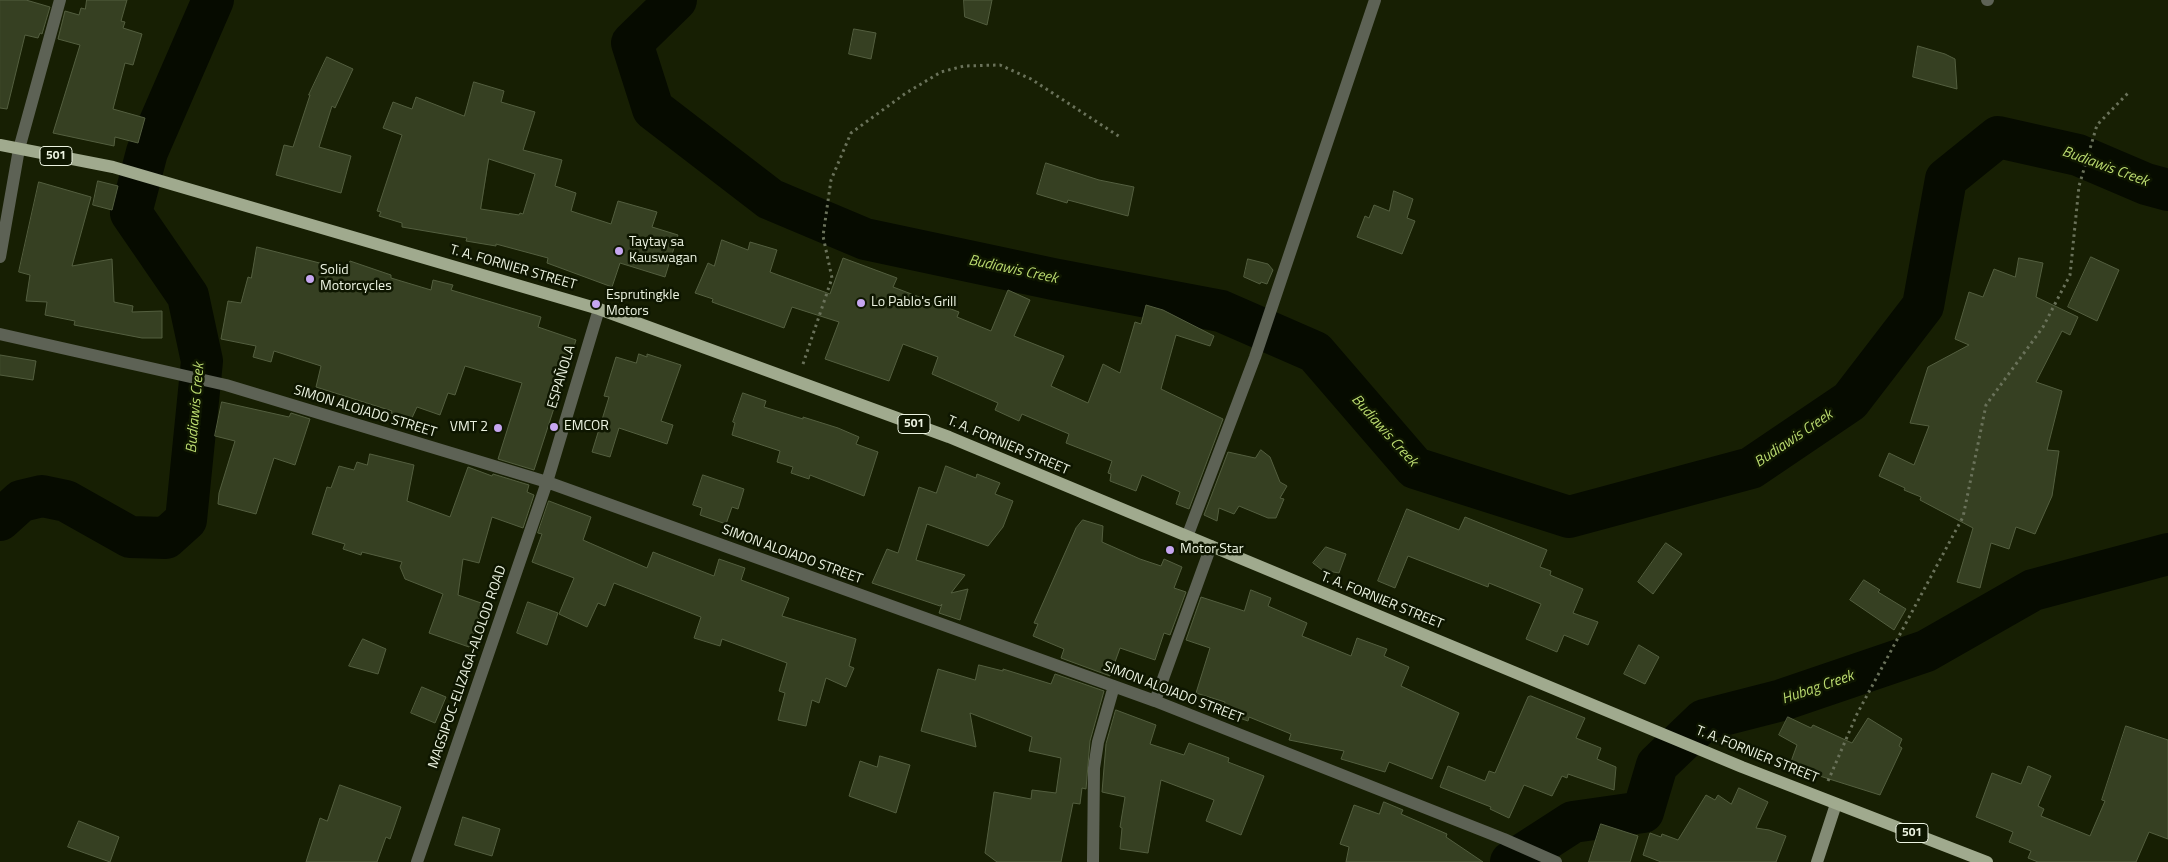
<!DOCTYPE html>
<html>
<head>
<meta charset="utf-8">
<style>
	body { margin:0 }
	canvas { display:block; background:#171f03 }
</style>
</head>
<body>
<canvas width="2168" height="862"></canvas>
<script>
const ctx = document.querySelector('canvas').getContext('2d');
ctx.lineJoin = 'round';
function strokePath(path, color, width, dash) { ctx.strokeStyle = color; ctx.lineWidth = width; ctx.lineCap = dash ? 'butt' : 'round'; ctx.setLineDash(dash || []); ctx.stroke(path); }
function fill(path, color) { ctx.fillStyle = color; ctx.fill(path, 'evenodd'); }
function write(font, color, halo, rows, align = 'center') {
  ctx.font = font + ' "Titillium Web",sans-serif'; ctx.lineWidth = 5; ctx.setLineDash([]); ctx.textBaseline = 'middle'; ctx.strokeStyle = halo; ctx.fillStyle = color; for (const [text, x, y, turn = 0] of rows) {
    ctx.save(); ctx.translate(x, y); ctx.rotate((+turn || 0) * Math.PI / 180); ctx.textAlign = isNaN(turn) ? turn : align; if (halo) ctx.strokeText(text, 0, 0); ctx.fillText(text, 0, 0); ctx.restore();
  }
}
const river = new Path2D(`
	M676,0L632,43L653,109L770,199L865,239L1053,279L1221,311L1315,352L1415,468L1569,517L1751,468L1850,401L1923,306L1946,179L1998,137L2078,155L2146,184L2168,190
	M0,520L21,501L42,496L66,501L130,537L166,538L186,520L202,361L188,296L131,213L147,152L213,0
	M1511,862L1573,822L1643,812L1657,765L1704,720L1782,700L1926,651L2033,590L2168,554`);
const building = new Path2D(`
	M0,0H26L50,7L42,34L40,33L38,38L25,35L7,109L0,108Z
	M87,0H127L121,21L125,22L123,28L142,34L133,65L125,63L113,109L145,118L138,143L115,137L114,146L53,133L80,45L58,39L65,11L79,15L81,8L85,9Z
	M964,0H992L987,25L965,17Z
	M854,29L876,33L871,59L849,54Z
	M1918,46L1945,54L1955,59L1957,89L1913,77Z
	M327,57L353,69L335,108L332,106L319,147L351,156L341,193L276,175L284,145L293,147L310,95H309Z
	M474,82L504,91L501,102L535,112L523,150L562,160L555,186L576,193L571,211L611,224L618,201L657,212L652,227L678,235L665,277L620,263L612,287L547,263L548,258L496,244V246L466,241L467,238L402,227V223L379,216L381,212L377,211L402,135L383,128L393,102L412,109L416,97L464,116ZM489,159L535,174L523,214L520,213L519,215L481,209Z
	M1046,163L1099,180L1134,187L1128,216L1068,200L1067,203L1037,194Z
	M98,181L118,186L112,210L93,205Z
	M39,182L91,197L72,266L112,259L114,302L133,306L132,312L162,311V338H142L74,325L75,321L45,315L47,302L26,301L30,275L19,272Z
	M1394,191L1413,199L1407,218L1415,221L1402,254L1357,237L1365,216L1369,218L1374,205L1389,211Z
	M722,240L748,250L750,242L777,250L770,272L830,294L843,258L897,278L893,287L959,312L957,317L991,331L1008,290L1030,300L1014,336L1064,356L1051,386L1088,403L1103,364L1120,373L1135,322L1141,324L1146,305L1163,310L1214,336L1210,346L1176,335L1161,389L1223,419L1189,509L1176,504L1180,492L1142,475L1136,491L1110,481L1111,474L1108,473L1112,461L1066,443L1069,434L1022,414L1019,421L995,410L998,403L932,374L938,357L903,344L889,381L825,359L839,322L792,307L784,328L712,302L713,299L695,293L708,263L714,266Z
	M257,247L347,270L350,261L391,275V278L431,290L433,280L453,285L451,290L541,317L538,327L576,340L534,470L498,459L522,383L465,366L455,395L448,393L440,415L417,407L411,420L391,413L392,411L316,387L321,366L274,351L271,362L253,357L256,346L221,339L228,301L241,303L248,277L251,278Z
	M2091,257L2119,270L2097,321L2068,307Z
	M2019,258L2043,263L2036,297L2078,317L2070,335L2062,331L2036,382L2062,391L2047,450L2059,451L2052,496L2035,534L2016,527L2009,549L1991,543L1980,588L1957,582L1973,528L1920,500L1921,497L1904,490L1905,488L1879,476L1889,453L1914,465L1929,426L1910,423L1928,367L1969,345L1955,339L1969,292L1983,297L1994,269L2015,277Z
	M1248,259L1268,264L1273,270L1267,284L1261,282L1260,284L1244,277Z
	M639,354L647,357V354L681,365L661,421L673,425L667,444L619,428L610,457L592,452L609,397L604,396L616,357L636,363Z
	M0,355L36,361L33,380L0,375Z
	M743,393L766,401L764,407L803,419V417L838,428L859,437L856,444L878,452L864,496L810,475L809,479L791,473L793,467L777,462L780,451L732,435L735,423L733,422Z
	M222,402L289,417L291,413L310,419L295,465L274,458L256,514L218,504L219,493L235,441L215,436Z
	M1261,450L1270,457L1280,482L1287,486L1280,498L1284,499L1276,518H1268L1239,506L1234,514L1219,508L1217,521L1204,515L1228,452L1255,458Z
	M370,454L414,465L407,501L450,517L468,467L492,476L493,474L529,485L527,492L534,495L523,528L492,517L479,563L463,559L458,595L484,604L469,647L429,633L443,594L405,579L400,567L402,562L362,552L361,555L343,549L345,544L312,534L327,487L331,488L339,466L354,470L357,462L367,465Z
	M946,466L976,478L977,474L1000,483L995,494L1013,501L1003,527L988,546L927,524L916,560L965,575L951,593L968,589L960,620L939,613L942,604L940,606L872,583L887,549L898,553L919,487L936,493Z
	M703,475L744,489L738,509L732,507L726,524L700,515L702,508L693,505Z
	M549,501L591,517L583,540L647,568L653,552L714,576L719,559L745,568L741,580L789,598L782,616L856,639L849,666L854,668L846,687L826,678L819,703L812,700L806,726L778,720L785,693L779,691L787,663L722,639L720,646L694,638L701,617L614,583L605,606L598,603L587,627L559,614L574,578L532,562L542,534L538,533Z
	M1407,509L1459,530L1465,517L1547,550L1540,567L1551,571L1550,575L1583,589L1573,613L1598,622L1588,645L1564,635L1557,652L1526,639L1541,604L1489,583L1488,587L1408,556L1395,588L1378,581Z
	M1083,520L1103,526L1102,542L1140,559L1161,566L1164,559L1182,567L1174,588L1186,592L1170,635L1164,633L1155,660L1120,648L1110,676L1061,658L1064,649L1033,636L1038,624L1034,623L1076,528Z
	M1666,543L1682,554L1653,594L1638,582Z
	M1326,547L1346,554L1339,573L1322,570L1313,563Z
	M1864,580L1880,590L1878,592L1906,609L1894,630L1850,600Z
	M1251,590L1271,598L1268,606L1307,623L1302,636L1351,656L1357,638L1387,649L1384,656L1409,667L1401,686L1459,713L1432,779L1389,762L1385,772L1341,759L1344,751L1289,740L1291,734L1249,717L1248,721L1222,712L1225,702L1196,693L1210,648L1186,640L1201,597L1244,611Z
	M528,602L558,613L547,645L517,633Z
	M363,639L386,649L378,674L349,666Z
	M1639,645L1659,657L1645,684L1624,674Z
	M979,665L1003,671V669L1051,684L1055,674L1104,691L1090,741L1086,789L1082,788L1080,804L1073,803L1061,862H997L985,853L994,792L1031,799L1032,790L1056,793L1061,758L1029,751L1032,737L970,713L976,747L921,731L938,669L975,680Z
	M422,687L446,697L435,723L411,713Z
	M1531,696L1585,718L1576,738L1601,748L1597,759L1616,767L1614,790L1568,774L1567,778L1562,776L1552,796L1524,785L1509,818L1490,809L1491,807L1440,787L1448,766L1485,781L1489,771L1495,773L1528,697Z
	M1116,710L1156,725L1150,744L1184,755L1189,743L1229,758L1228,762L1264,776L1241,835L1206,821L1214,800L1161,780L1148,853L1120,849L1122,828L1120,827L1125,797L1102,792L1106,744Z
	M1788,717L1811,728L1813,725L1852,743L1868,718L1902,739L1899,746L1902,748L1880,795L1807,772L1806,775L1789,767L1797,745L1779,735Z
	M2126,726L2168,740V839L2149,832L2136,862H2038L2028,858L2031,851L2009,842L2013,832L1976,817L1992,773L2021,784L2028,766L2051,776L2038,806L2044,809L2041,816L2090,836L2105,801L2102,800Z
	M880,756L910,765L896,813L849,796L860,761L877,767Z
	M340,785L401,807L390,839L386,837L377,862H306L320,818L327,821Z
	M1739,788L1768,802L1756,828L1769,830L1786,836L1776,862H1661L1643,855L1650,833L1661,837L1662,834L1678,840L1706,795L1715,800L1718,795L1731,804Z
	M1384,802L1403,810L1401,814L1447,834L1446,837L1483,862H1346L1349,847L1340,844L1354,805L1379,814Z
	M463,817L500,829L492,856L455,845Z
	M79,821L119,837L110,862L68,847Z
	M1601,824L1638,836L1630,862H1589Z`);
const path = new Path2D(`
	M803,364L832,278L823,236L831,180L851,133L906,93L941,72L964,66L1000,65L1031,79L1120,137
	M1828,781L1857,714L1963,517L1986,405L2043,327L2070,275L2079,186L2097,125L2130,91`);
const street = new Path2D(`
	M1987,0H1988
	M0,257L19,149L60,0
	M0,334L226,385L547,482L1155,701L1504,839L1556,862
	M1187,537L1255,357L1375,0
	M1155,701L1211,546
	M417,862L547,482L599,309
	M1093,862L1094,768L1098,742L1114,686`);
const secondary = new Path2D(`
	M1817,862L1836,804`);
const primary = new Path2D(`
	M0,145L113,167L599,309L949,437L1742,767L1987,862`);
const markers = [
	[619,251,5,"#c6a6f0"],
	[310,279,5,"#c6a6f0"],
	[861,303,5,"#c6a6f0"],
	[596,304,5,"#c6a6f0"],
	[554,427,5,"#c6a6f0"],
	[498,428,5,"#c6a6f0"],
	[1170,550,5,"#c6a6f0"]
];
const shields = [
	[56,156,32],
	[914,424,32],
	[1912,833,32]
];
const shieldNames = [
	["501",56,156],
	["501",914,424],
	["501",1912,833]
];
const poiNames = [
	["Taytay sa",629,243],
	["Kauswagan",629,259],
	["Solid",320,271],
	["Motorcycles",320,287],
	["Esprutingkle",606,296],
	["Motors",606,312],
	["Lo Pablo's Grill",871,303],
	["EMCOR",564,427],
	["VMT 2",488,428,"right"],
	["Motor Star",1180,550]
];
const streetNames = [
	["T. A. FORNIER STREET",513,268,16],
	["ESPAÑOLA",562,377,-73],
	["SIMON ALOJADO STREET",365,412,17],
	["T. A. FORNIER STREET",1008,446,23],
	["SIMON ALOJADO STREET",792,555,20],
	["T. A. FORNIER STREET",1382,601,22],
	["MAGSIPOC-ELIZAGA-ALOLOD ROAD",468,667,-71],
	["SIMON ALOJADO STREET",1173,693,21],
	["T. A. FORNIER STREET",1757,755,22]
];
const waterNames = [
	["Budiawis Creek",2105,167,20],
	["Budiawis Creek",1013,270,12],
	["Budiawis Creek",196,408,-85],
	["Budiawis Creek",1384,431,48],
	["Budiawis Creek",1794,439,-34],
	["Hubag Creek",1818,688,-19]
];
strokePath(river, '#060b00', 42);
fill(building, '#364022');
strokePath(building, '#535e3f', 1);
strokePath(path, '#6a725a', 3, [2.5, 4]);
strokePath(street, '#5d6255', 12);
strokePath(secondary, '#838b75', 12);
strokePath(primary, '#a0aa8e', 12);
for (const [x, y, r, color] of markers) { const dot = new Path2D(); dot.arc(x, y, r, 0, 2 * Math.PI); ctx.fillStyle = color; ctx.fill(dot); strokePath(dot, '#0e1600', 2); }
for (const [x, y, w] of shields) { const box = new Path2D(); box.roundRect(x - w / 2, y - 9.5, w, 19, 4); ctx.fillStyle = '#0e1600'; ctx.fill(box); strokePath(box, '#ecf3e1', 1); }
write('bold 12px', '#ecf3e1', null, shieldNames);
write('14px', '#ecf3e1', '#0e1600', poiNames, 'left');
write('14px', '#ecf3e1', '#0e1600', streetNames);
write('italic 15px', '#b9d96e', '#0e1600', waterNames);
</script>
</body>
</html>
